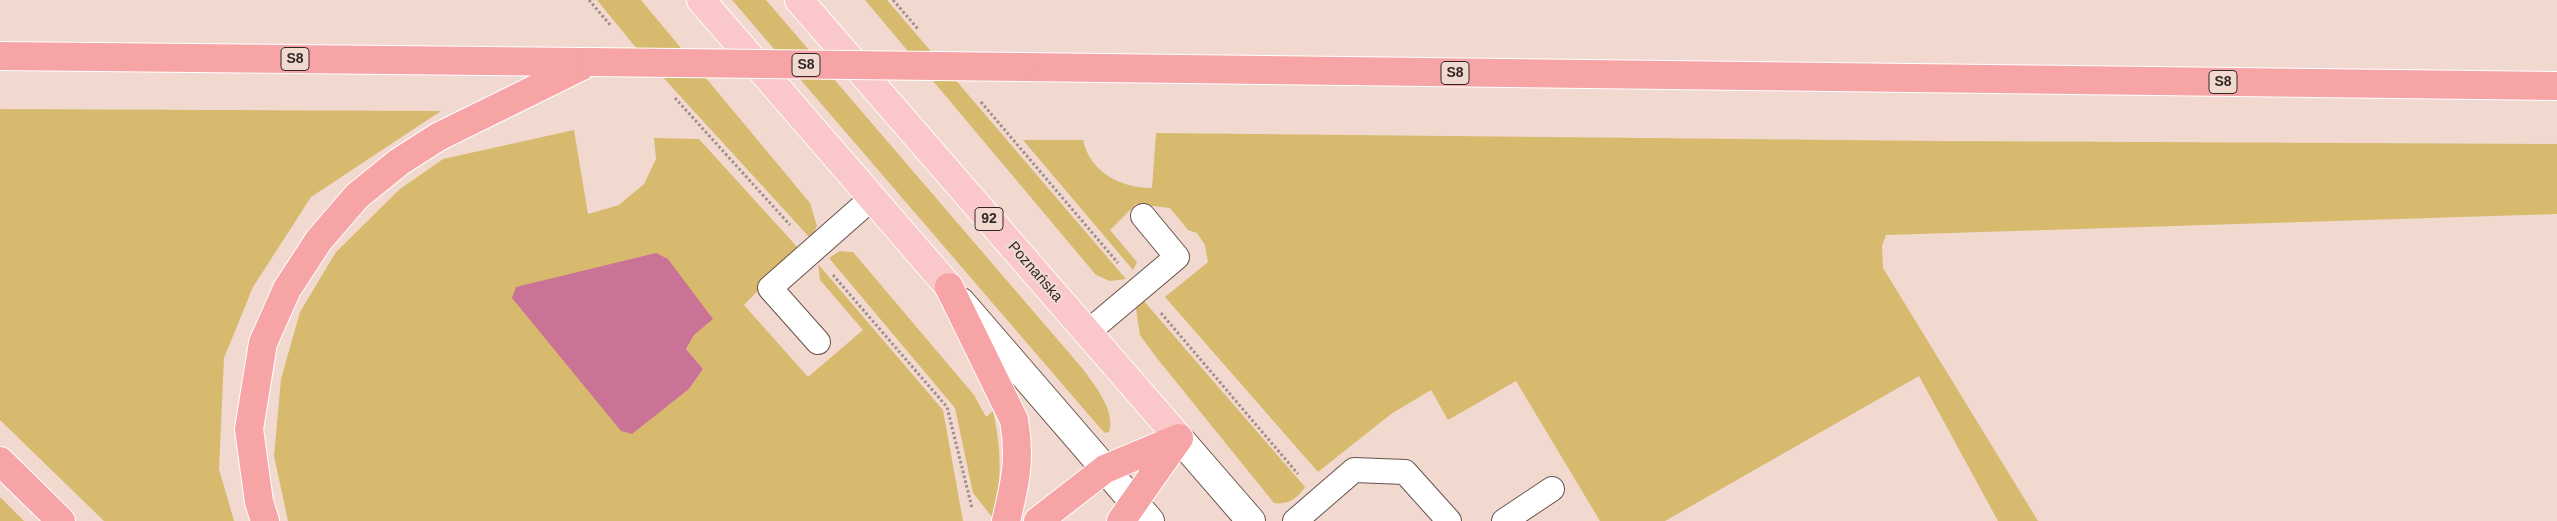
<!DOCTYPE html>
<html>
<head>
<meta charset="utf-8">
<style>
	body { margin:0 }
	canvas { display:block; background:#f1d9d0 }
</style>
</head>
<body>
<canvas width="2557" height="521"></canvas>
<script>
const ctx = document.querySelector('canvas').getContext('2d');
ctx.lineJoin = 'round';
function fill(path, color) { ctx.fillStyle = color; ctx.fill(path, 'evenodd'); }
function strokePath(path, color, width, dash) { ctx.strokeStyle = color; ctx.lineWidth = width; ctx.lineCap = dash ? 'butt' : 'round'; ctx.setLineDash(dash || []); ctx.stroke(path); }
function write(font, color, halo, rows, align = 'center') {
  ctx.font = font + ' Helvetica,sans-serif'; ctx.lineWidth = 5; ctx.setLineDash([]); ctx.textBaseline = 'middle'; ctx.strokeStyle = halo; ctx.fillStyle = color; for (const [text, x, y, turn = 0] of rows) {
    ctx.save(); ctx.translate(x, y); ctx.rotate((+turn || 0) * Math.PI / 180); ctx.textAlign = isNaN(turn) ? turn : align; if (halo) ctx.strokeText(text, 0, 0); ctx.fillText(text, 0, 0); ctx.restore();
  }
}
const green = new Path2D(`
	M597,0H641L810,203L817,226L811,239L637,49Z
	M732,0H766L1082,368C1094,384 1116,411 1109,432L1105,433L1100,428Z
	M865,0H887L1126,279L1110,281L1096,275Z
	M0,109L441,111L311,197L253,287L224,358L219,469L234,521H104L0,420Z
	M574,130L588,214L619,205L644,184L656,159L654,138L699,139L799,249L744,305L808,377L863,330L820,280L818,264L943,410L963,521H288L274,456L281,379L300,312L336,252L400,189L443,159ZM668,259L694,335L686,349L703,369L689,389L632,433Z
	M1156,133L1938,141L2557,144V214L1886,235L1882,246L1883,268L2038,521H1998L1919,376L1665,521H1600L1516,381L1448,420L1431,390L1391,414L1318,472L1165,297L1208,262L1205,245L1197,233L1188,230L1170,208L1136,204L1110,230L1137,262L1133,270L1023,140H1083C1090,172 1120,188 1152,188Z
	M840,251L853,252L974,395L986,417L993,411C1001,448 1003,480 992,517L973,493L955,408L829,258Z
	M1143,300L1305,487C1297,499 1288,505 1274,503L1156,357L1140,335L1136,309Z
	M0,497L24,521H0Z`);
const water = new Path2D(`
	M656,253L668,259L713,319L694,335L686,349L703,369L689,389L632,434L621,431L512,298L516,287Z`);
const path = new Path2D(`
	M589,0L611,26
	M893,0L918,29
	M675,98L790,225
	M981,102L1118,263
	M833,275L947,407L972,508
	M1161,313L1298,474`);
const lane = new Path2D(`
	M1088,332L1177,257L1143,216
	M818,342L770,288L872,198
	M1295,521L1354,470L1405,472L1449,521
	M1504,521L1552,489`);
const secondary = new Path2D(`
	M961,302L1150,521
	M1179,438L1251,521`);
const primary = new Path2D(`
	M701,0L949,287
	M799,0L1179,438`);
const highway = new Path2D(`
	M0,56L583,62
	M1022,67L2557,86
	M949,287L1014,420C1021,458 1015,484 1006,521
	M0,461L61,521
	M265,521L259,502L249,429L263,343L287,289L319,240L357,196L399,162L438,137L590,62
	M1038,521L1105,469L1179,438
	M1121,521L1179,438`);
const highwayBridge = new Path2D(`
	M590,62L1022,67`);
const shields = [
	[295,59,28],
	[806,65,28],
	[1455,73,28],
	[2223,82,28],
	[989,219,28]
];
const shieldNames = [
	["S8",295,59],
	["S8",806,65],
	["S8",1455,73],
	["S8",2223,82],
	["92",989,219]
];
const streetNames = [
	["Poznańska",1035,272,49]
];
fill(green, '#d7ba6e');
fill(water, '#ca7397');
strokePath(lane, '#67524b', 26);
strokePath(secondary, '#67524b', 30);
strokePath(primary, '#fff', 30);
strokePath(highway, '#fff', 30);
strokePath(path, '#a08e88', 3, [2.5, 2.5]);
strokePath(lane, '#fff', 24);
strokePath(secondary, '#fff', 28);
strokePath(primary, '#fac8ca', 28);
strokePath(highway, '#f7a4a6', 28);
strokePath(highwayBridge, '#fff', 30, []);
strokePath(highwayBridge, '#f7a4a6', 28);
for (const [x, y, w] of shields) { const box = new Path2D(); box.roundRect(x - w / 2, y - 11.5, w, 23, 4); ctx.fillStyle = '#f1d9d0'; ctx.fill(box); strokePath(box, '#312825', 1); }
write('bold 14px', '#312825', null, shieldNames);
write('15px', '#312825', '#f1d9d0', streetNames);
</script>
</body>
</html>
